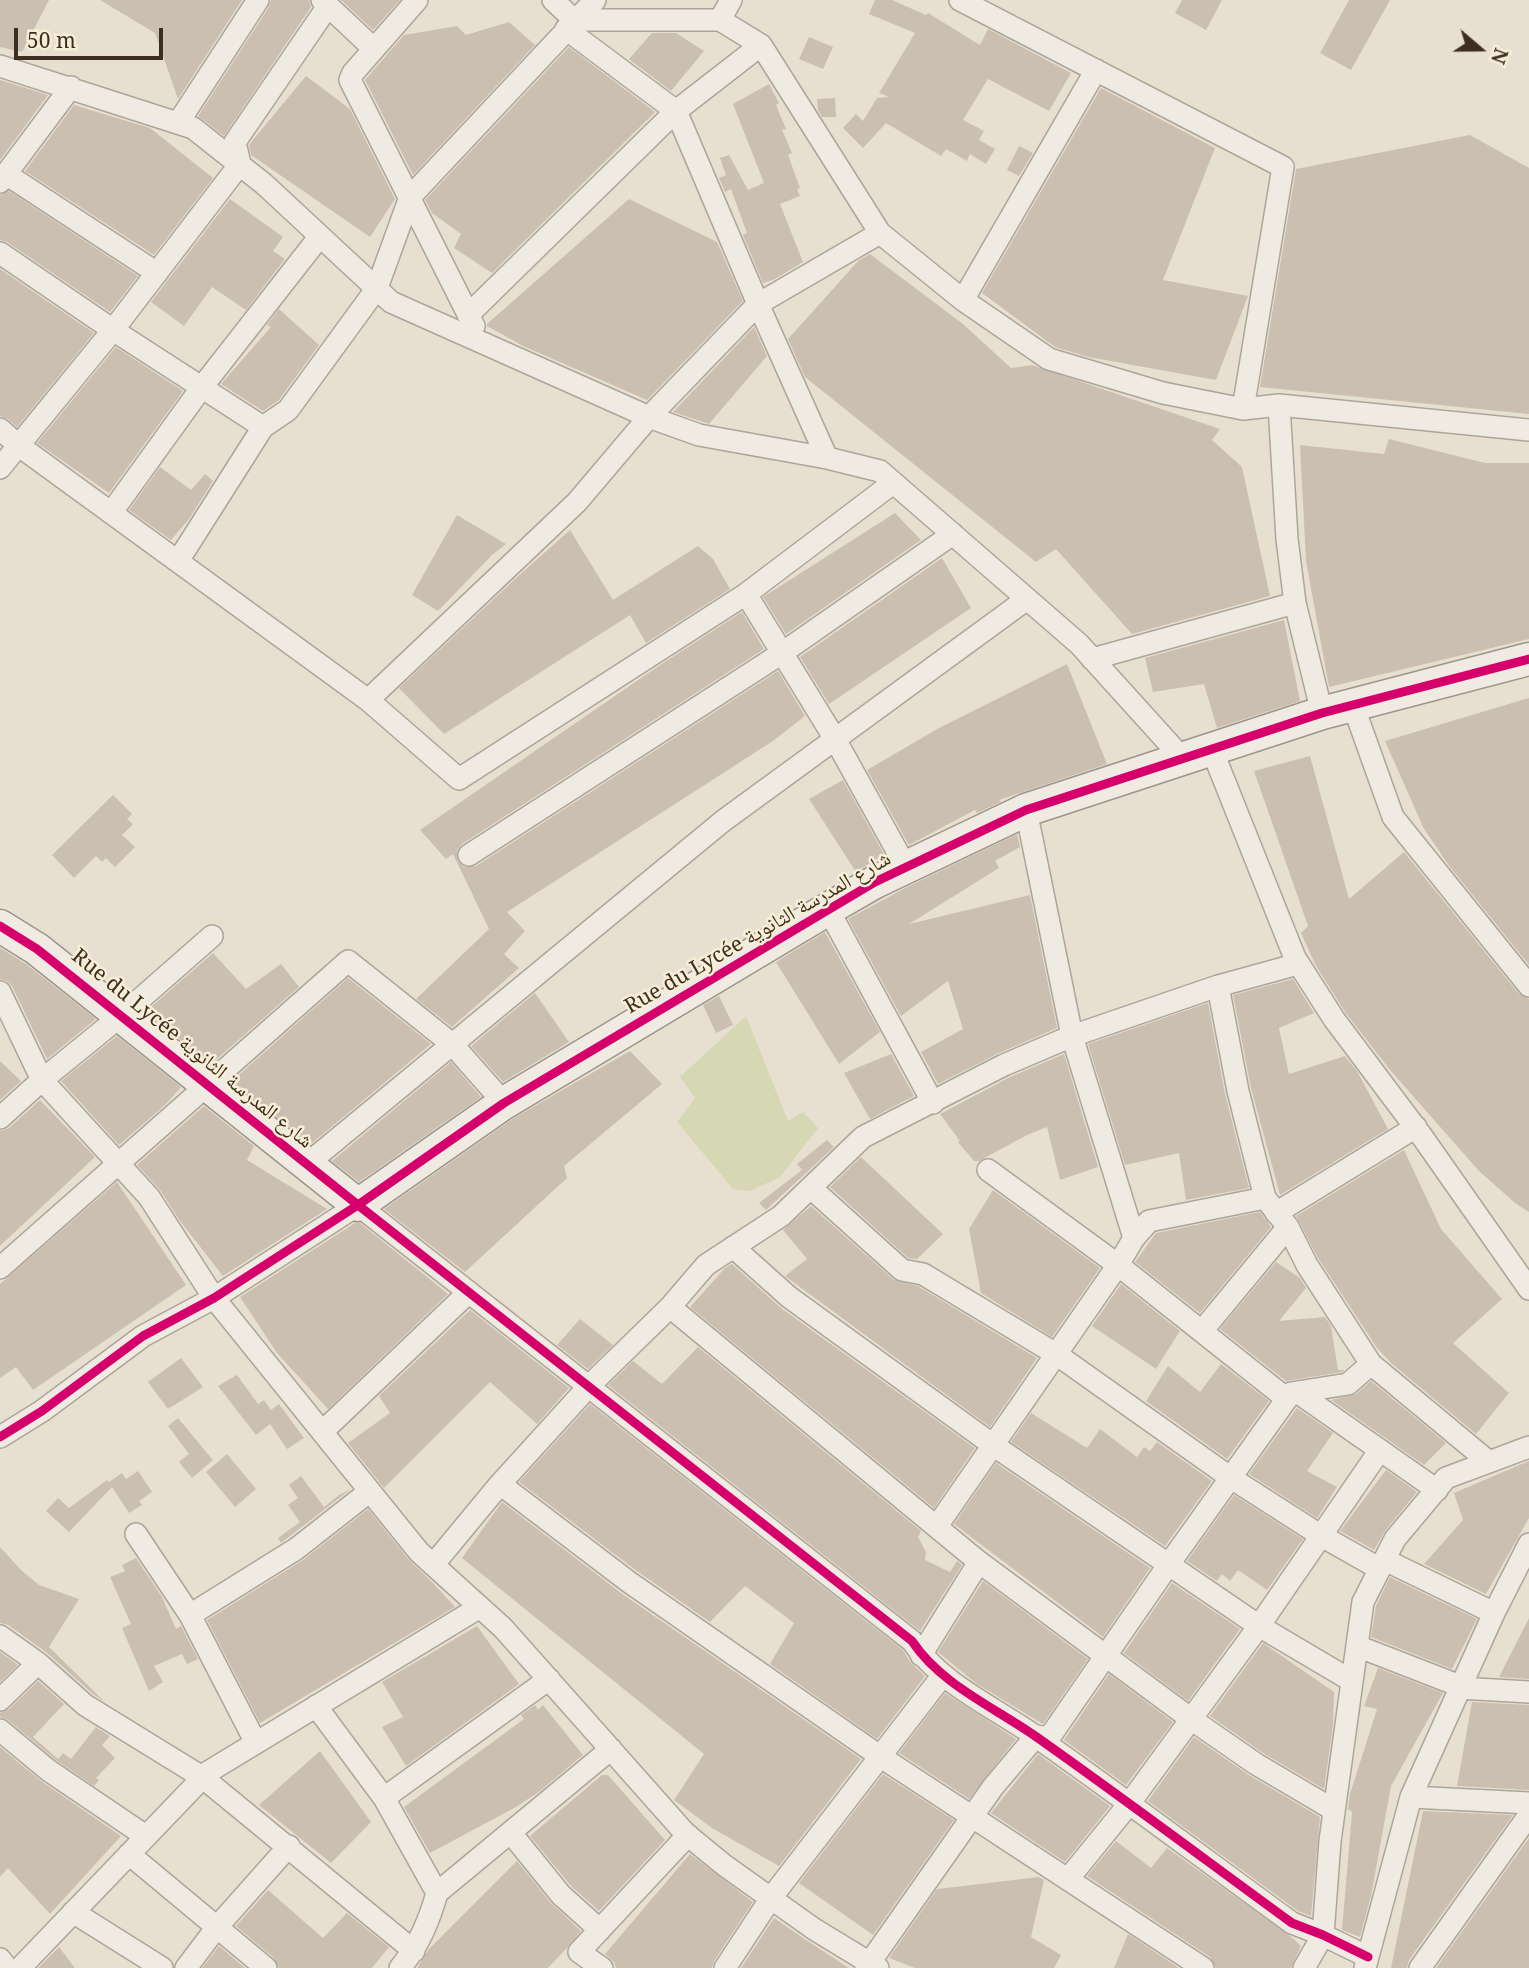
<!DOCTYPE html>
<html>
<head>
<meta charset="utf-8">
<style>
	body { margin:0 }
	#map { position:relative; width:1529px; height:1968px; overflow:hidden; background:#e7e0d1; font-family:"Noto Serif",serif }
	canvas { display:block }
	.north { position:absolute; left:1445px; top:14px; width:70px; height:70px; -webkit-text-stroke:5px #f7eed8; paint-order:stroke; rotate:110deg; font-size:19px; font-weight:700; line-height:28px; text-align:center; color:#3d2e20 }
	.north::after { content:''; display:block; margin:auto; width:24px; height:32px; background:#3d2e20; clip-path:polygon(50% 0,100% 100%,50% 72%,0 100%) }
	.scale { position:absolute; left:14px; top:28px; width:149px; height:32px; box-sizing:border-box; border:4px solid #3d2e20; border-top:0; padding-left:9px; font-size:21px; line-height:24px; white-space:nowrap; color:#3d2e20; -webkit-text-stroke:5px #f7eed8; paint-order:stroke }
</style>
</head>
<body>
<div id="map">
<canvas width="1529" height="1968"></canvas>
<div class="north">N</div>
<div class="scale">50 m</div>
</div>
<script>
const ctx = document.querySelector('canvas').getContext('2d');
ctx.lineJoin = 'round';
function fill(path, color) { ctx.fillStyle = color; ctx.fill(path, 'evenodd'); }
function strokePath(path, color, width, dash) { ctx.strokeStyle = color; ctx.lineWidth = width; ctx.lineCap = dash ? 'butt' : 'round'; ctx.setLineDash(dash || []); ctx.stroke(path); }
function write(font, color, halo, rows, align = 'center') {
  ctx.font = font + ' "Noto Serif","Noto Naskh Arabic",serif'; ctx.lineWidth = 5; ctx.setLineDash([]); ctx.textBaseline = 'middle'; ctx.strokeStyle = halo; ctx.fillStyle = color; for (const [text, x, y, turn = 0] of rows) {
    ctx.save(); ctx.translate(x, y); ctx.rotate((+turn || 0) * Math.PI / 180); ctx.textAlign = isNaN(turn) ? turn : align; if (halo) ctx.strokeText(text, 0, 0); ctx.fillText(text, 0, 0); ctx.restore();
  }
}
const green = new Path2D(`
	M746,1016L788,1121L803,1112L818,1128L780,1177L750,1191L733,1189L677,1122L695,1098L680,1077Z`);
const building = new Path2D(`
	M0,0H49L22,52L0,47Z
	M100,0H242L178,99L155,33Z
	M271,0H309L311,7L224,136L198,116L269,7Z
	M341,0H400L373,30Z
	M875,0H892L926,15L928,13L980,45L988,29L1071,73L1049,111L988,79L963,120L984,131L979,140L995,149L986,164L970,154L967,161L946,149L941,156L886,123L863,148L843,128L856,114L863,121L877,98L889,97L879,93L915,33L869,14Z
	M1182,0H1222L1206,30L1175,13Z
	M1349,0H1390L1351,70L1320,53Z
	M509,22L535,45L413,175L365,80L404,35L457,26L466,35Z
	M652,33H676L704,51L671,91L629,59Z
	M809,37L833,47L823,69L799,59Z
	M569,47L655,112L492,273L454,248L461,234L432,213L425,200Z
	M306,76L350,109L395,199L370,237L251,155L249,145L252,141Z
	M0,80L48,95L0,160Z
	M769,84L779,103L776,105L786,129L782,130L792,153L788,155L800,188L797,189L800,196L780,204L803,262L775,279L763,283L743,235L747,233L731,189L725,192L719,178L726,175L720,158L729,155L748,190L764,183L733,104Z
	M1101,88L1215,148L1163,280L1248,296L1216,380L1088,357L1055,347L982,293Z
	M835,98L836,117H822L818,110L817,99Z
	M74,105L150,128L213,178L154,255L25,171Z
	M1470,135L1529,168V414L1260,387L1296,169Z
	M1019,146L1033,153L1019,176L1007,170Z
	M9,191L138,276L110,312L7,242L0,240V195Z
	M230,199L283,237L273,251L285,259L246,310L212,287L184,326L151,302Z
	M629,199L717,242L743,301L647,400L523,346L487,326V324Z
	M870,254L963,324L1011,368L1032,365L1220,429L1212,440L1242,467L1270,596L1132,634L1056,549L1036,562L805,377L788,339L859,260Z
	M0,269L94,333L17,427L8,419L0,416Z
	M279,309L319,345L279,400L263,411L221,384L271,327L267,325Z
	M754,327L767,356L709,424L673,412Z
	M116,347L183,391L109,493L37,443Z
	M1389,439L1485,463H1529V639L1329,687L1306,561L1300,445L1384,454Z
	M160,467L191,490L205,474L213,481L189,519L171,540L129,510Z
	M895,513L921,540L786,634L763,597Z
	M457,515L506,544L492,555L438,611L412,595Z
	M570,530L613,600L698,546L713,559L730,589L646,643L630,615L444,734L399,688L516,578Z
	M942,558L971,608L829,704L800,657Z
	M742,612L764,649L462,844L457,850L458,861L464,867L476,866L778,671L805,716L773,741L507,912L525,931L504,954L519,968L452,1027L416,999L489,929L453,854L446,859L420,830L660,665Z
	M1284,620L1300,701L1217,728L1204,684L1153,692L1145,658Z
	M1067,664L1107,764L999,800L1001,802L977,813L975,810L909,845L867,770L939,728Z
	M1529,698V965L1450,867L1424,829L1385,741Z
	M1310,756L1349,899L1404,852L1519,994L1529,999V1212L1515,1203L1479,1171L1390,1070L1345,1012L1316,966L1301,933L1308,926L1254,771Z
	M843,780L884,854L856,872L809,799Z
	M113,795L132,814L127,819L133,824L122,835L135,847L115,867L106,858L102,862L96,856L74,878L52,855Z
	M1017,834L1020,847L995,861L999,868L909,924L1030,895L1057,1028L999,1053L938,1084L921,1052L963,1029L948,981L901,1016L848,919L903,889Z
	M825,932L880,1032L839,1064L776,962Z
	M0,948L26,964L96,1019L47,1059L12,986L7,981L0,979Z
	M213,953L246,989L281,964L299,987L211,1064L145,1012Z
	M348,978L431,1044L311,1144L232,1081Z
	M1293,979L1314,1013L1279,1028L1289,1074L1345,1056L1357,1071L1388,1129L1280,1195L1251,1088L1233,995Z
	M535,993L569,1042L503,1082L471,1046Z
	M719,996L733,1025L716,1033L703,1005Z
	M1208,1003L1225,1094L1249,1188L1186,1200L1179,1153L1125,1165L1088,1044Z
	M117,1036L181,1087L165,1105L119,1145L61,1081Z
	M630,1051L662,1084L564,1166L567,1178L465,1272L384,1209L514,1118Z
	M891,1054L914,1096L870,1119L844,1073Z
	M1064,1054L1098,1167L1060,1180L1047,1127L1027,1135L979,1161H974L958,1142L960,1141L940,1114L1010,1077Z
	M0,1061L21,1081L0,1100Z
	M451,1062L481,1097L359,1182L332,1161Z
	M40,1100L95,1157L0,1246V1131L9,1128Z
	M204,1106L254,1146L247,1160L327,1209L223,1276L180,1221L160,1190L137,1165Z
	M827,1140L834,1147L766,1210L759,1203L802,1170L797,1164Z
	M1404,1150L1441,1229L1502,1299L1453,1343L1509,1393L1476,1434L1391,1363L1377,1348L1318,1258L1296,1216Z
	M861,1157L943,1234L917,1259L908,1258L830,1187Z
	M117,1182L186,1285L33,1390L16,1367L0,1378V1284Z
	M993,1190L1100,1268L1052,1337L981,1293L969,1229Z
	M811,1206L894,1280L918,1286L1037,1358L990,1427L785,1276L807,1259L783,1230Z
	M1260,1212L1271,1227L1200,1313L1135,1262L1156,1233Z
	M355,1223H360L448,1294L328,1409L277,1353L240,1297Z
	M1276,1262L1300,1278L1306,1288L1279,1321L1325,1317L1331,1326L1338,1370H1345L1342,1372L1286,1381L1220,1329Z
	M732,1264L781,1308L975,1448L934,1508L690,1307L725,1268Z
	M1121,1284L1180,1331L1156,1369L1092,1326Z
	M470,1310L569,1388L537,1424L490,1382L384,1488L348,1443L390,1413L379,1396Z
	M580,1319L613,1345L588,1369L557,1345Z
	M698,1347L921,1531L918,1537L926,1552L925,1560L950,1572L957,1561L962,1565L920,1631L608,1385L633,1361L662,1384Z
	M181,1358L203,1387L168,1409L148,1382Z
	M1221,1364L1269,1401L1227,1459L1146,1401L1168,1366L1200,1392Z
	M237,1375L258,1404L264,1400L271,1410L279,1404L304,1438L287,1449L270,1424L256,1435L218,1386Z
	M1371,1381L1446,1443L1424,1465L1331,1400L1356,1394Z
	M590,1404L903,1650L910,1662L925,1676L877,1739L770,1664L794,1623L745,1586L710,1622L637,1571L519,1482Z
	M1297,1408L1333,1433L1307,1471L1337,1487L1317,1518L1249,1474Z
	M1031,1413L1087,1448L1100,1429L1137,1457L1144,1447L1150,1451L1157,1442L1212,1481L1165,1546L1011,1442Z
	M178,1418L213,1460L192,1478L179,1462L189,1454L168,1426Z
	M227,1454L256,1489L235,1507L206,1472Z
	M1529,1461V1518L1486,1594L1424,1564L1463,1520L1454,1493Z
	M996,1463L1150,1568L1103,1637L954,1524Z
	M1386,1470L1417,1492L1385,1531L1374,1550L1340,1531Z
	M138,1471L152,1492L139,1501L142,1505L129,1513L112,1487L69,1532L46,1511L58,1498L69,1508L107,1480L109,1482L122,1473L126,1479Z
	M301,1476L324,1507L339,1495L351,1489L281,1543L278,1538L300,1522L288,1505L298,1498L289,1485Z
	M1234,1495L1303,1539L1267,1590L1238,1570L1230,1581L1222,1574L1217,1581L1187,1561Z
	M502,1502L621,1593L861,1759L779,1866L712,1828L674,1800L704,1754L462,1558Z
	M368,1509L409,1560L433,1583L455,1607L260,1723L207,1620L303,1560Z
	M0,1547L21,1570L39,1585L79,1599L49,1647L105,1702L93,1694L46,1652L8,1625L0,1623Z
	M136,1558L162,1597L176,1629L181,1626L198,1659L187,1664L182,1654L154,1666L163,1682L149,1691L122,1628L131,1624L110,1577L125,1571L122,1565Z
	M1390,1577L1477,1619L1452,1669L1371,1637L1376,1606Z
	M983,1581L1088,1659L1043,1724L977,1684L938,1652Z
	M1172,1583L1240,1629L1188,1701L1124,1653Z
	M1529,1618V1679L1499,1677Z
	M477,1626L519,1684L406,1766L382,1727L403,1717L382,1682Z
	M1263,1643L1334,1692L1333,1725L1324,1789L1263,1753L1210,1716Z
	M0,1652L18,1665L0,1682Z
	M1378,1668L1443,1693L1391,1786L1371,1896L1360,1937L1342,1930L1352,1812L1348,1809L1350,1794L1377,1709L1364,1706Z
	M1109,1674L1173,1722L1126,1785L1064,1740Z
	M38,1681L64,1704L33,1737L58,1759L63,1753L71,1759L96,1727L110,1736L102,1745L115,1758L96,1778L99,1780L94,1786L56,1760L8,1720L0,1717V1713L9,1709Z
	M945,1693L1016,1739L969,1799L899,1753Z
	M1472,1702L1529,1705V1790L1457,1786Z
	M535,1705L538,1710L543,1705L583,1755L540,1791L516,1807L430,1853L404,1807L524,1719L521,1715Z
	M1194,1737L1249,1775L1320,1817L1311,1916L1298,1911L1148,1801Z
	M0,1747L41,1781L121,1836L50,1914L8,1868L0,1877Z
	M320,1751L371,1822L331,1863L259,1805Z
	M1038,1754L1110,1806L1065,1862L991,1813Z
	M883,1774L954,1820L873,1935L799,1883Z
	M602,1775H608L665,1840L599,1911L571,1886L530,1836Z
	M1423,1811L1513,1815L1409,1960L1407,1968H1391Z
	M1529,1838V1968H1436Z
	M1116,1841L1151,1868L1167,1848L1290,1936L1301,1946L1291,1968H1216L1210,1957L1087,1876Z
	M690,1854L753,1902L714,1961L712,1968H616L614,1962L605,1954Z
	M517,1861L551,1903L581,1931L567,1948L548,1968H417L429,1949Z
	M1039,1877L1044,1880L1031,1937L1061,1955L1054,1968H915L889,1958L937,1889Z
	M268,1890L323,1938L347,1913L389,1947L372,1968H279L274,1958L236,1926Z
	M774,1918L806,1940L849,1968H741Z
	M1128,1934L1179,1968H1114Z
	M219,1946L245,1968H202Z
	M59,1947L75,1968H38Z`);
const street = new Path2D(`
	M322,0L374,49L353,73L350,80L474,326
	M553,0L574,20H720L761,45L880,233L963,300L1049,359L1163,393L1243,409L1279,405L1529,430
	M960,0L1283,167L1243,409
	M720,20L731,0
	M566,29L676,111L761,45
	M374,49L417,0
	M0,66L193,128L264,184L391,302L649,417L699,435L827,458L880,471L1079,644L1183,759
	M178,123L258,0
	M6,174L157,273
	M0,182L71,87
	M0,253L113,330L263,427L288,410L377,288L410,197L595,0
	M963,300L1096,70
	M468,315L676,111L758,304L827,458
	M1279,405L1287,539L1295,603L1322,713
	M0,429L18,445L368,700L577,502L649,417L758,304L880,233
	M0,468L113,330L240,164L235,142L328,6
	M893,483L746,594L835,739L906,867
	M111,513L202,387L320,236
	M178,561L263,427
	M1092,659L1295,603
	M368,700L459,779L746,594
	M1353,705L1393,817L1529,986
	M1212,750L1295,958L1334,1019L1421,1135L1529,1289
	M1026,810L1072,1036L1134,1238
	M469,855L782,653L953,534
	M828,909L933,1103
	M1218,986L1072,1036L1004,1065L863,1137L781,1216L706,1265L670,1307L979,1562L1191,1719L1256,1764L1334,1810
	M0,992L42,1080L149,1197L214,1298L419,1552L503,1628L685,1833L724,1865L814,1929L878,1968
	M0,1118L42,1080L122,1015L212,936
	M307,1164L723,821L1027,599
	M988,1170L1118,1265L1287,1399
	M811,1188L902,1270L923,1274L1056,1354L1231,1478L1320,1535L1380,1569
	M1276,1213L1416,1127
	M733,1247L789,1297L993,1445L1259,1626L1352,1681
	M0,1268L348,961L452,1044L504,1103
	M1202,1331L1288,1227
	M1371,1364L1489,1462
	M1297,1392L1437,1490
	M322,1432L469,1292
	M0,1437L42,1411L143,1336L214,1298L358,1205L912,1641C941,1685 996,1708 1038,1738C1123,1798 1207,1861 1292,1923L1323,1935L1368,1957
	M500,1484L589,1386L670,1307
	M937,1526L1118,1265L1134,1238L1149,1221L1265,1198
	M136,1534L190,1615
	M1385,1560L1494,1613
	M433,1565L500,1484L629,1582L881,1757L1203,1968
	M0,1636L38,1663L85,1705L202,1777L414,1951
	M1357,1646L1460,1686
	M921,1655L979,1562
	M1459,1688L1529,1692
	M0,1700L38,1663
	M316,1706L384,1798
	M0,1730L48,1770L144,1835
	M256,1743L190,1615L296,1549L370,1491
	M1411,1797L1529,1803
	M511,1833L561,1895L600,1930
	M129,1854L266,1968
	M1068,1879L1129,1804L1259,1626L1380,1450
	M437,1893L384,1798L549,1679
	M73,1912L162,1968
	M0,1959L7,1968
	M20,1968L208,1772L480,1607
	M186,1968L217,1927L289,1846
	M400,1968C419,1945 429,1921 437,1893L611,1749
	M602,1968L579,1952L688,1835
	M725,1968L771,1898L943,1675
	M866,1968L993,1787L1036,1736L1049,1738L1169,1564L1291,1393L1348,1384L1371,1364L1307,1265L1288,1227L1265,1198L1238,1091L1218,986L1298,964
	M1304,1968L1323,1935L1330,1841L1363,1602L1395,1539L1446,1478L1529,1447
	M1365,1968L1411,1797L1494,1613L1529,1544
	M1420,1968L1529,1815`);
const secondary = new Path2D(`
	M0,926L37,949L358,1205L504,1103L828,909L875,882L1026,810L1322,713L1529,659`);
const cycleway = new Path2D(`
	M0,926L37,949L358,1205L912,1641C941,1685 996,1708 1038,1738C1123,1798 1207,1861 1292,1923L1323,1935L1368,1957
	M0,1437L42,1411L143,1336L214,1298L358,1205L504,1103L875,882L1026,810L1322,713L1529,659`);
const streetNames = [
	["Rue du Lycée شارع المدرسة الثانوية",758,933,-30],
	["Rue du Lycée شارع المدرسة الثانوية",192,1049,39]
];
fill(green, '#d6d7b3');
fill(building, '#cbbfb2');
strokePath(street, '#ada599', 24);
strokePath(secondary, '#9c958a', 35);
strokePath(street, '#efebe3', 21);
strokePath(secondary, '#efebe3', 32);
strokePath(cycleway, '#d6006c', 9);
write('21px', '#3d2e20', '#f7eed8', streetNames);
</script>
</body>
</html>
